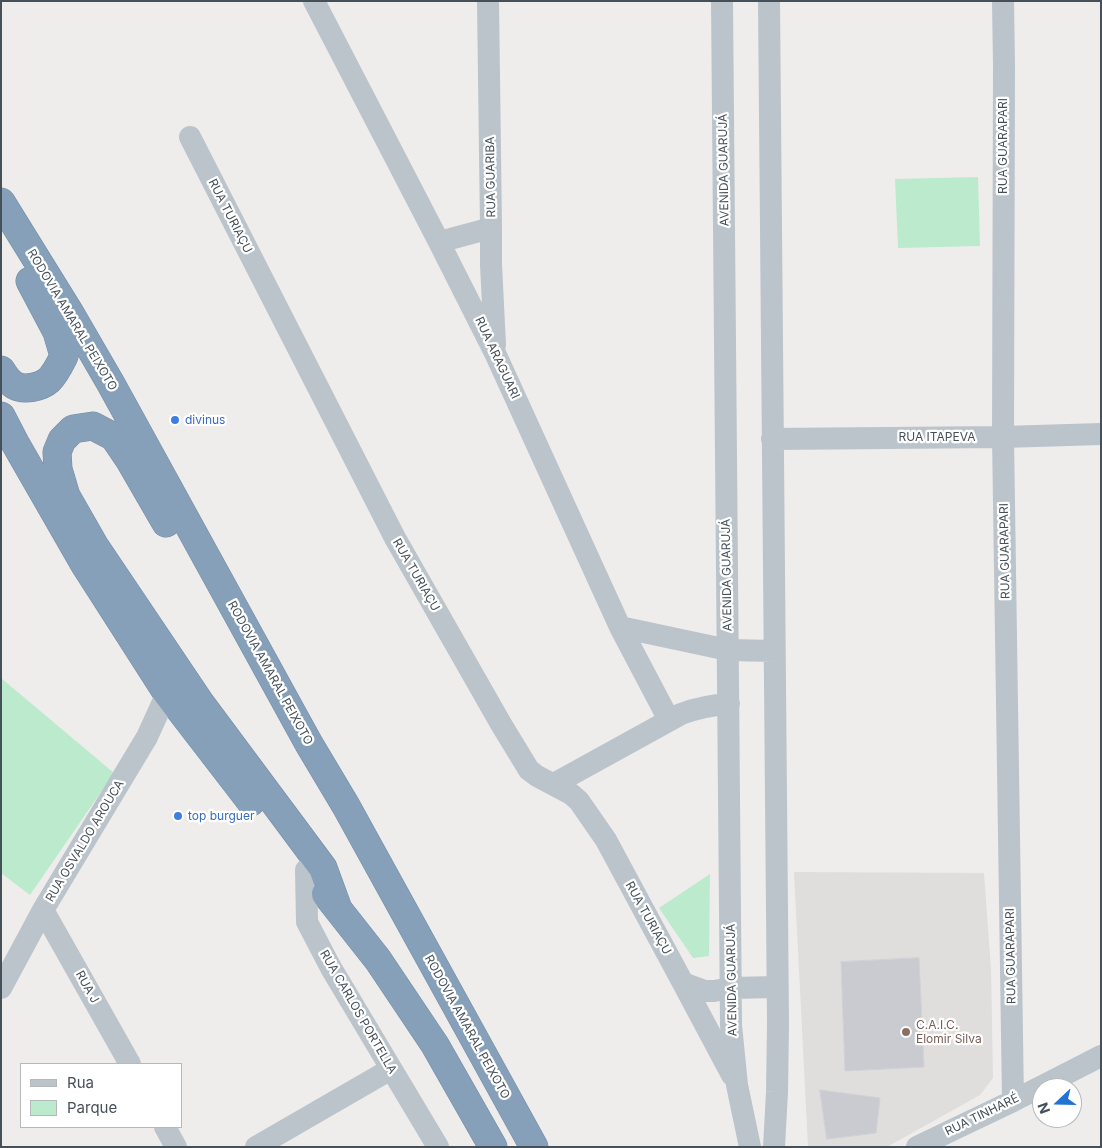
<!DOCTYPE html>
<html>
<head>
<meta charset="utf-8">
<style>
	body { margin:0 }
	#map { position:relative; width:1102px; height:1148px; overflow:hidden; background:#efecec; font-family:Inter,sans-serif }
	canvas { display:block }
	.frame { position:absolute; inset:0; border:2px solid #455058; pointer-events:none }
	.legend { position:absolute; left:20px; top:1063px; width:162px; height:65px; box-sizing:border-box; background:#fff; border:1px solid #b5b9bc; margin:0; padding:6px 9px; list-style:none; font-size:15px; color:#455058 }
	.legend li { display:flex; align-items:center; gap:10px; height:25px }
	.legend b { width:25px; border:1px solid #b5b9bc }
	.north { position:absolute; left:1032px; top:1078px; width:50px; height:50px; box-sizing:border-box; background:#fff; border:1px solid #b5b9bc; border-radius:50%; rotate:249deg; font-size:14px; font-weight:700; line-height:20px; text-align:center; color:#455058 }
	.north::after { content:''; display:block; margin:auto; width:18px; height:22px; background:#2274d2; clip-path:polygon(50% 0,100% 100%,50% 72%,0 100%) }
</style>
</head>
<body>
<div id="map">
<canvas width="1102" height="1148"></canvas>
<div class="frame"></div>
<ul class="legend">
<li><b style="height:6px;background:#bbc4cb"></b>Rua</li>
<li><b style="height:14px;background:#bbebcc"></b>Parque</li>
</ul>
<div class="north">N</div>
</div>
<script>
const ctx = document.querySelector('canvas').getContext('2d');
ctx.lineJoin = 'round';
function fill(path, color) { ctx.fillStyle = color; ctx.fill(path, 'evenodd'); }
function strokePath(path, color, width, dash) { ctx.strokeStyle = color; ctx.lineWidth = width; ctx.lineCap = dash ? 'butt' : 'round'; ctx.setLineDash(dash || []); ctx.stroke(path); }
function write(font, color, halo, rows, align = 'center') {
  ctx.font = font + ' Inter,sans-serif'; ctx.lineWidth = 4.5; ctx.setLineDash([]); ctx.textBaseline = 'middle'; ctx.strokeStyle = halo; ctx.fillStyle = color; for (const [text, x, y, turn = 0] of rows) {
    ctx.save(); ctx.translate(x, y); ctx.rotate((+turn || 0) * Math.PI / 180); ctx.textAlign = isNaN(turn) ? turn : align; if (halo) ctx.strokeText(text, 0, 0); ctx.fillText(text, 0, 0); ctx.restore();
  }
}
const education = new Path2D(`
	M794,872L984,873L991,969L993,1078L980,1095L887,1147H808Z`);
const green = new Path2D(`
	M978,177L980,246L898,248L895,179Z
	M1,678L114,773L30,895L1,873Z
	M710,874L709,956L693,958L659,908Z`);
const building = new Path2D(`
	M919,958L924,1067L845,1071L841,962Z
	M820,1090L880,1098L876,1133L827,1139Z`);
const minor = new Path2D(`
	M314,1L439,242L495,353L620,627L669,720
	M488,1L491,228V265L495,345
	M722,1L731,1025L737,1085L750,1147
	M769,1L778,1025L777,1092L774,1147
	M1003,1L1004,65L1003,437L1013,1101
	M190,137L395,538L501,724L529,770L537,776L571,794L579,801L606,840L683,983L732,1075
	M439,242L491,228
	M772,439L1003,437L1101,434
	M620,627L728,650L774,651
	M554,784L681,714C697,708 712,705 729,704
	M306,870L307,922L331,968L438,1147
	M43,910L130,1064
	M683,983L705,991H714L731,988L777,987
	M1,988L43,910L147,737L167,693
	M165,1127L176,1147
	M256,1147L391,1069
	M917,1147L1013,1101L1101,1056`);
const highway = new Path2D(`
	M1,202L71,315L111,384L309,744L346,806L534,1147
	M1,370C4,375 9,382 14,385C24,391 41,387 49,380C56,373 60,364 64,356L57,332L30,281
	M1,416L15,443L85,565L167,693L251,802
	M166,523L129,459L114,437L93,426L73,429L62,440L57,452L58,469L66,496L94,545L201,704L323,868L338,909
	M326,894L378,960L435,1045L493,1147`);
const markers = [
	[175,420,5,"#3f7fe0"],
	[178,816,5,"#3f7fe0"],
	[906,1032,5,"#8d6e63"]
];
const streetNames = [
	["RUA GUARAPARI",1003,146,-90],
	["AVENIDA GUARUJÁ",724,170,-91],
	["RUA GUARIBA",491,177,-91],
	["RUA TURIAÇU",230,216,63],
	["RODOVIA AMARAL PEIXOTO",72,320,59],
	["RUA ARAGUARI",497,358,65],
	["RUA ITAPEVA",937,437],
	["RUA GUARAPARI",1005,551,-91],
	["RUA TURIAÇU",416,575,60],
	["AVENIDA GUARUJÁ",727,575,-91],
	["RODOVIA AMARAL PEIXOTO",270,673,61],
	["RUA OSVALDO AROUCA",85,841,-59],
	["RUA TURIAÇU",648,918,61],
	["RUA GUARAPARI",1011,956,-91],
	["AVENIDA GUARUJÁ",732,980,-91],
	["RUA J",87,987,61],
	["RUA CARLOS PORTELLA",358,1012,60],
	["RODOVIA AMARAL PEIXOTO",467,1027,61],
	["RUA TINHARÉ",982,1115,-26]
];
const shopNames = [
	["divinus",185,420],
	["top burguer",188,816]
];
const educationNames = [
	["C.A.I.C.",916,1025],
	["Elomir Silva",916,1039]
];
fill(education, '#e0dddd');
fill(green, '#bbebcc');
fill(building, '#c9cbd1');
strokePath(building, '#d0d2d7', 1);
strokePath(highway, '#718ba5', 29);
strokePath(minor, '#bbc4cb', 22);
strokePath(highway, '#86a0b9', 28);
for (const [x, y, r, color] of markers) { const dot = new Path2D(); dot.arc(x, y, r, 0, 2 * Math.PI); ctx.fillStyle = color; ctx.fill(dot); strokePath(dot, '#fff', 2); }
write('12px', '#455058', '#fff', streetNames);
write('12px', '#366cbe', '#fff', shopNames, 'left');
write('12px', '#785e54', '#fff', educationNames, 'left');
</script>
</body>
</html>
